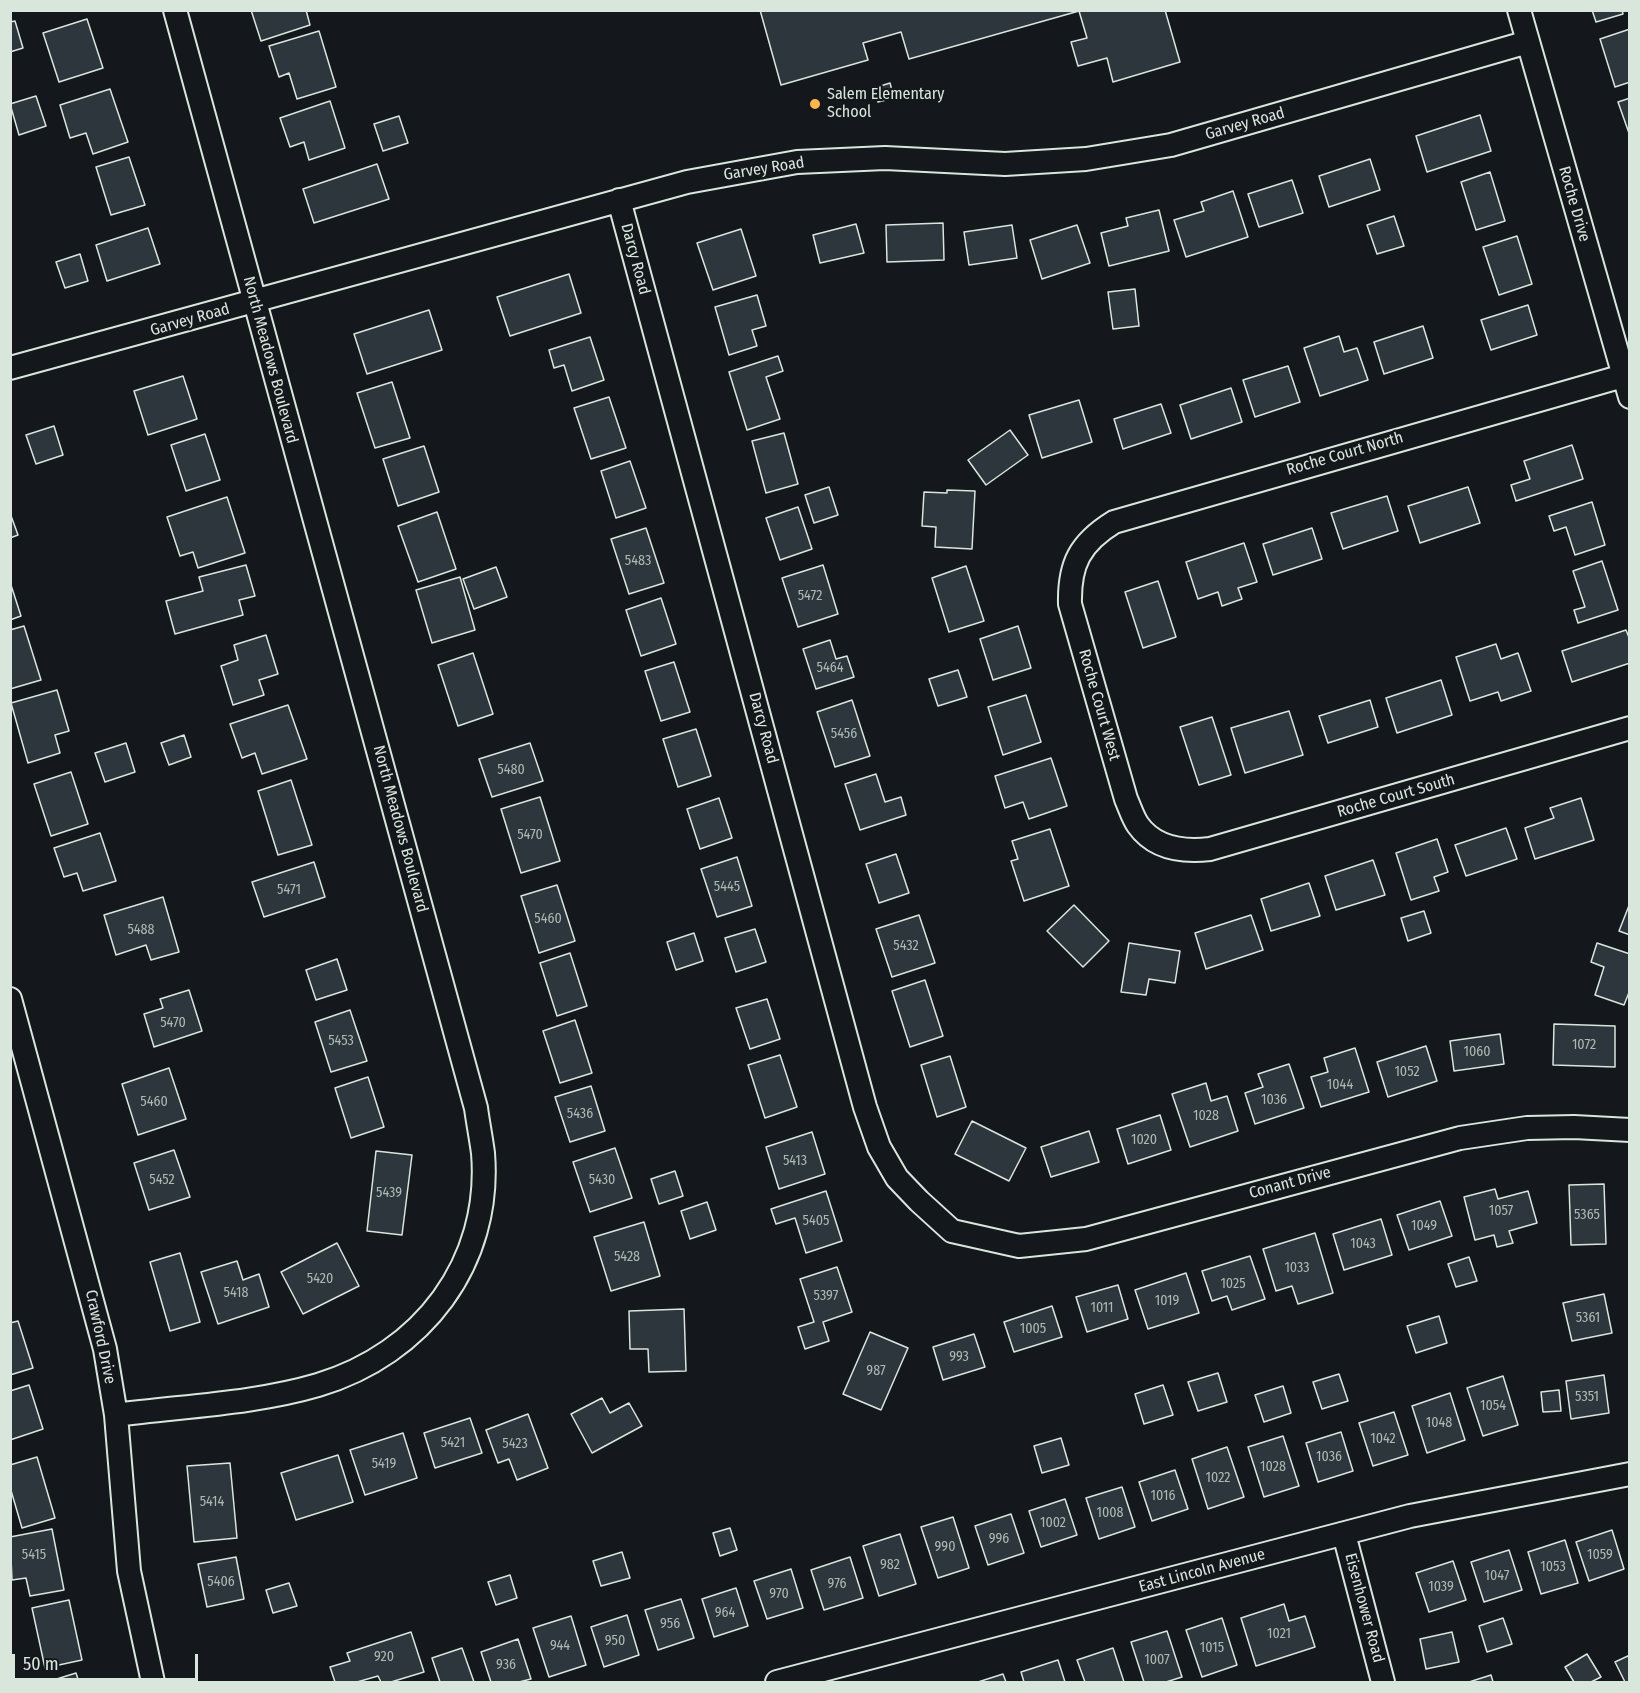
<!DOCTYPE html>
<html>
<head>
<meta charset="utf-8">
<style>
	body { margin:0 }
	#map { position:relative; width:1640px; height:1693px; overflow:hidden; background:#14181c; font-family:"Fira Sans Condensed",sans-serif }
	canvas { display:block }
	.frame { position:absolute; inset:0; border:12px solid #d8e6dc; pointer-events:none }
	.scale { position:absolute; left:12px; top:1654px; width:186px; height:27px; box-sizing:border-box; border:3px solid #d8e6dc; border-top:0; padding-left:8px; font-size:18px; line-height:21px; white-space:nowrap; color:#d8e6dc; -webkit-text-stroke:4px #14181c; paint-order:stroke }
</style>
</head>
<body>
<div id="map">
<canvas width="1640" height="1693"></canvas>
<div class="frame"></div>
<div class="scale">50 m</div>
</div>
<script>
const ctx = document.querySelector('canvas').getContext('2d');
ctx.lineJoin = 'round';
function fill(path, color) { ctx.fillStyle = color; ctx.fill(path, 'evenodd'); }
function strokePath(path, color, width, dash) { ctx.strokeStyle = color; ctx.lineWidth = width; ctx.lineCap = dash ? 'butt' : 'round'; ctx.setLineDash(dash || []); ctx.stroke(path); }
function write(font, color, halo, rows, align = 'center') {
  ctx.font = font + ' "Fira Sans Condensed",sans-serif'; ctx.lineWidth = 4.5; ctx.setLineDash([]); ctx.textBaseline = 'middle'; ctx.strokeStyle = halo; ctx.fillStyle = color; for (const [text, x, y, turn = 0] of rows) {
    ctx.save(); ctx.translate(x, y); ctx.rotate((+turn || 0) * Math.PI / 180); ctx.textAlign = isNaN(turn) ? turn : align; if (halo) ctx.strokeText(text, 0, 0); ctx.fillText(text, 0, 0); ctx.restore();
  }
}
const building = new Path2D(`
	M251,10H306L310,25L261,41Z
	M760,10H1165L1180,62L1113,82L1107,58L1078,66L1071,42L1087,38L1079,11L909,59L901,32L863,43L868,60L781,85Z
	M1592,10H1622L1623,14L1596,22Z
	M87,19L103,68L59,82L43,33Z
	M15,21L23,48L10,52V22Z
	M1630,29V82L1615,87L1600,39Z
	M319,31L336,87L297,99L289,73L279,77L269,46Z
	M890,83L894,98L878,102L874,88Z
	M110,89L128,142L93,154L86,133L70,138L60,105Z
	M36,96L46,126L19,135L10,104Z
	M1630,98V136L1618,102Z
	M330,101L345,148L309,160L304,142L290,147L280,118Z
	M1480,115L1491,151L1427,172L1416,136Z
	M399,116L408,143L383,151L374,124Z
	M129,157L145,205L111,215L96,167Z
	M1370,159L1380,190L1329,207L1319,176Z
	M377,164L389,199L314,223L303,189Z
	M1490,172L1505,221L1476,230L1461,182Z
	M1292,180L1303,213L1259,227L1248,194Z
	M1233,191L1248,237L1186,257L1174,220L1204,211L1201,202Z
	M1159,210L1169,251L1109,266L1101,233L1128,226L1126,218Z
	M1394,216L1404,246L1377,254L1367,225Z
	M943,223L944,260L887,262L886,225Z
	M856,224L864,253L820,263L813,235Z
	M1012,225L1017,258L969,265L964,232Z
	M1077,225L1090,263L1042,279L1030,240Z
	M148,228L160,264L107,281L96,245Z
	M741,229L756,276L713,290L697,243Z
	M1517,236L1532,284L1499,295L1483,247Z
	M80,254L88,281L65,288L56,262Z
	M569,274L581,313L510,336L497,297Z
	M1135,289L1139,326L1113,329L1108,292Z
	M757,295L766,326L752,330L757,346L729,355L715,307Z
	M1528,305L1537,335L1491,350L1481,320Z
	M429,310L442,350L367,374L354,334Z
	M1423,326L1433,358L1384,374L1374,342Z
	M1339,336L1344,352L1357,348L1368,380L1320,396L1304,348Z
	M590,337L604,380L572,391L564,365L554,368L549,350Z
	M778,356L783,371L766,377L780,419L747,430L729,372Z
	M1288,366L1300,402L1255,417L1243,380Z
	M183,376L197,419L148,435L134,391Z
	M392,382L410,438L375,448L357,393Z
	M1231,388L1242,422L1191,439L1180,405Z
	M609,397L626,448L591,459L574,408Z
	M1079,400L1092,442L1042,458L1029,415Z
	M1161,404L1171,433L1123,449L1114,419Z
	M54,426L63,455L36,464L26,435Z
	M1010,430L1028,455L986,485L968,460Z
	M784,433L798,484L766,493L752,441Z
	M205,434L220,480L186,491L171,445Z
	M1572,445L1583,479L1516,501L1511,485L1530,479L1524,461Z
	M424,446L439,492L398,506L383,459Z
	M630,461L646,508L616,518L601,471Z
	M829,487L838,515L814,523L805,495Z
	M1468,487L1480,523L1420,543L1408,506Z
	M947,490L975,491L972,549L935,547L936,527L922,526L924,492L947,493Z
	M1387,496L1398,531L1343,549L1331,513Z
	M227,497L245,553L198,568L193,552L180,556L167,517Z
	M1592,502L1605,545L1575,555L1566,527L1554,531L1549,516Z
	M798,507L812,549L780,560L766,518Z
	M437,512L456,569L418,582L398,526Z
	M10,513L18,535L10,538Z
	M646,528L664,583L629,594L611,539Z
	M1312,528L1322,559L1273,575L1263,544Z
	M1244,543L1257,582L1238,588L1242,599L1222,606L1218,592L1198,599L1186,562Z
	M1602,561L1618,610L1578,623L1574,610L1585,607L1573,571Z
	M246,565L255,596L239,600L243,615L175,634L166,601L203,591L199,577Z
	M823,565L838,614L798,627L782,578Z
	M966,566L984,621L949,632L932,578Z
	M496,567L507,597L474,609L463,579Z
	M460,577L475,630L432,643L416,590Z
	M1158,581L1176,637L1143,648L1125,592Z
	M10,582L21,616L10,620Z
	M661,598L676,644L641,656L626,610Z
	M24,626L41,680L10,689V630Z
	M1018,626L1031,668L993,680L980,639Z
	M1626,630L1630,640V663L1572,682L1562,651Z
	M266,635L278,674L259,680L264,695L233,705L221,666L238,660L234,645Z
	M830,640L836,659L847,656L854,677L816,689L803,649Z
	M1496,644L1501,659L1518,653L1531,691L1501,701L1498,692L1470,701L1456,657Z
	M473,653L493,714L458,726L438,665Z
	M674,662L690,712L661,721L645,671Z
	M958,670L967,697L938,706L929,679Z
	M1441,680L1452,715L1397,733L1386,698Z
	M57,690L69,731L55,735L60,753L28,763L11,703Z
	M1026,695L1041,742L1003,755L988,707Z
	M852,700L870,756L835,767L817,712Z
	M1370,700L1378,727L1328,743L1319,716Z
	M288,705L307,759L262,774L255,753L242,758L230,724Z
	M1289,711L1303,755L1245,773L1231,728Z
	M1212,717L1231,775L1199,785L1180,727Z
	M696,729L711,776L678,787L663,739Z
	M184,735L191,757L169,765L161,743Z
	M126,743L135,772L105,782L95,753Z
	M530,743L543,781L492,797L479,759Z
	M1051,758L1067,806L1029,819L1023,802L1005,808L995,776Z
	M71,772L88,824L51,836L34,784Z
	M876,774L885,802L901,797L906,815L860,830L845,784Z
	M291,780L312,845L278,855L258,791Z
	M540,797L560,861L521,873L501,809Z
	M719,798L732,838L700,849L687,809Z
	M1581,798L1594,840L1535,859L1525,828L1554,818L1550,808Z
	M1506,828L1517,859L1466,876L1455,845Z
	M1050,829L1069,886L1024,901L1011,861L1018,859L1012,841Z
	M100,833L116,881L83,891L77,873L64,877L54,848Z
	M1437,839L1448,872L1434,877L1439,891L1411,900L1396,853Z
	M896,854L909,893L879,903L866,864Z
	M737,857L752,906L717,917L701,869Z
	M1373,860L1385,895L1336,910L1325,876Z
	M314,862L325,897L264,917L252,882Z
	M1309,883L1320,916L1271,931L1261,899Z
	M557,885L575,941L539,953L521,896Z
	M163,897L179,952L151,960L146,945L116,955L104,915Z
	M1630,903V935L1619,931Z
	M1074,905L1109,941L1083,967L1047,931Z
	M1424,911L1431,933L1408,941L1401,918Z
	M919,915L935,963L892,977L876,929Z
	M1251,915L1263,950L1206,969L1195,933Z
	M755,929L766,962L736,972L725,938Z
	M694,933L703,961L676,970L667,942Z
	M1129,943L1180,951L1175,983L1149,979L1146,995L1121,992Z
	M1597,943L1630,954V990L1624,1005L1595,995L1604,967L1591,962Z
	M570,953L587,1006L557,1016L540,963Z
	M337,959L347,990L316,1000L306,970Z
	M925,980L943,1036L910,1047L892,991Z
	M189,990L202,1031L154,1047L144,1014L163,1008L160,999Z
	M767,999L780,1039L750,1049L736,1008Z
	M350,1010L367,1061L331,1072L315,1022Z
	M575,1020L592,1073L560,1083L543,1031Z
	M1554,1024L1615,1026V1067L1553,1065Z
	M1500,1034L1504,1064L1454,1071L1450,1041Z
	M1426,1046L1437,1081L1388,1097L1377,1062Z
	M1355,1048L1369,1092L1321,1107L1311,1077L1328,1072L1324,1058Z
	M780,1055L797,1107L765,1118L748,1065Z
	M950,1056L966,1107L937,1117L921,1065Z
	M1289,1064L1304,1108L1255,1124L1245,1093L1263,1087L1258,1074Z
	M169,1068L186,1119L138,1135L122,1084Z
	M368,1077L384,1127L351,1138L335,1088Z
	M1206,1083L1211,1101L1227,1096L1238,1131L1190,1147L1172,1094Z
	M591,1086L605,1131L570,1142L555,1097Z
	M1160,1115L1171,1150L1128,1164L1117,1129Z
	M972,1121L1026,1148L1009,1181L955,1154Z
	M1089,1131L1099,1162L1051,1177L1041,1147Z
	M812,1132L825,1174L779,1189L766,1147Z
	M615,1148L632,1198L590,1212L573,1162Z
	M174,1150L190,1197L149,1210L134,1163Z
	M376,1151L412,1155L402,1235L367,1231Z
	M675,1171L683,1196L659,1204L651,1179Z
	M1604,1184L1606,1244L1571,1245L1569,1185Z
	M1495,1189L1498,1199L1528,1191L1537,1223L1509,1231L1513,1243L1497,1247L1494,1235L1475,1240L1464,1197Z
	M826,1191L842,1241L806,1253L795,1218L776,1224L771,1209Z
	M1440,1201L1452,1236L1409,1250L1397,1215Z
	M707,1202L716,1230L690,1239L681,1211Z
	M1381,1219L1392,1255L1344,1270L1333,1234Z
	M644,1222L660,1276L611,1291L594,1237Z
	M1315,1233L1333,1293L1298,1304L1292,1286L1276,1291L1263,1249Z
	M337,1243L359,1286L303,1314L281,1272Z
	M180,1253L200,1322L170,1331L150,1262Z
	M1250,1256L1265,1299L1232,1310L1227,1296L1212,1301L1202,1271Z
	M1469,1257L1477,1281L1456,1287L1448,1264Z
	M237,1261L243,1280L259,1274L269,1307L218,1324L201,1272Z
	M837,1267L852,1312L823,1322L829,1341L805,1349L798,1327L814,1322L800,1279Z
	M1186,1273L1199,1313L1148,1329L1135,1290Z
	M1118,1285L1128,1319L1087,1332L1076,1297Z
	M1604,1294L1612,1333L1572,1341L1563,1303Z
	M1052,1306L1062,1337L1014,1352L1004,1322Z
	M684,1309L686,1371L649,1372L648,1349H630L629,1311Z
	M1439,1316L1447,1343L1416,1353L1407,1326Z
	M18,1321L33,1368L10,1375V1323Z
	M870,1332L908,1348L881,1410L843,1394Z
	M974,1334L985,1367L943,1380L933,1347Z
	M1218,1373L1227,1402L1198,1411L1188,1382Z
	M1339,1374L1348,1401L1322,1409L1313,1382Z
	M1604,1375L1609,1413L1571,1419L1566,1381Z
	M1503,1376L1518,1425L1483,1436L1467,1388Z
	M29,1385L43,1429L10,1440V1391Z
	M1163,1385L1173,1415L1144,1424L1135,1394Z
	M1283,1386L1291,1413L1264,1422L1255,1395Z
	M1559,1390L1561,1411L1543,1412L1541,1392Z
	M1450,1393L1465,1440L1427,1453L1412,1406Z
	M602,1398L610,1413L629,1403L642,1426L592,1453L571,1414Z
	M1394,1412L1408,1455L1373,1466L1359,1423Z
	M528,1414L548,1468L517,1480L509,1459L498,1463L486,1430Z
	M470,1418L482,1453L435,1468L424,1433Z
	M1341,1432L1353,1471L1318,1482L1306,1443Z
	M403,1433L417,1478L365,1495L350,1450Z
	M1283,1436L1299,1486L1264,1497L1248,1447Z
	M1061,1438L1069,1465L1042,1473L1034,1446Z
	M1227,1447L1244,1497L1208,1509L1192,1459Z
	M338,1455L353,1502L296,1520L281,1473Z
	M37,1457L55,1518L22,1528L10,1487V1465Z
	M230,1463L237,1538L194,1542L187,1466Z
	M1175,1470L1188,1509L1152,1521L1139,1482Z
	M1122,1487L1135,1527L1099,1539L1086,1498Z
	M1065,1499L1077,1535L1041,1547L1029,1511Z
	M1011,1514L1024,1553L988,1565L975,1526Z
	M953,1517L969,1568L938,1578L921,1527Z
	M730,1528L737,1550L720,1556L713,1533Z
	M52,1529L64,1590L30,1596L26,1578L12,1580L10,1537Z
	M1612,1530L1624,1569L1589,1581L1576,1542Z
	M900,1534L916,1584L879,1596L863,1546Z
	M1565,1540L1578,1583L1541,1594L1528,1552Z
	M1509,1550L1522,1590L1484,1602L1471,1562Z
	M622,1552L630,1578L601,1586L593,1561Z
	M236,1557L244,1599L207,1607L198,1564Z
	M850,1557L863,1598L824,1610L811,1570Z
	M1453,1561L1466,1600L1429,1612L1416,1573Z
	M791,1569L803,1608L767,1619L754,1581Z
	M510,1575L517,1598L496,1605L488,1582Z
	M289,1583L297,1606L273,1613L266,1590Z
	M736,1588L748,1626L714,1637L702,1599Z
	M681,1599L694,1638L658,1650L645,1610Z
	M69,1600L82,1660L45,1668L32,1608Z
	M1284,1604L1289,1621L1305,1616L1315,1647L1256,1666L1241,1618Z
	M627,1615L639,1655L604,1667L591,1627Z
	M571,1616L586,1665L549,1677L533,1628Z
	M1222,1618L1237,1665L1202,1677L1186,1630Z
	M1503,1618L1512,1644L1487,1652L1479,1626Z
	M1167,1631L1182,1677L1166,1682H1144L1131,1642Z
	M411,1632L424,1672L391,1682H381L378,1676L357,1682H335L330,1667L350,1661L347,1653Z
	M1452,1632L1459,1662L1426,1669L1420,1639Z
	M518,1639L531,1679L519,1682H491L481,1652Z
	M462,1648L474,1682H440L432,1658Z
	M1113,1648L1124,1682H1085L1077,1660Z
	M1587,1654L1601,1677L1591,1682H1574L1565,1667Z
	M1630,1655V1682H1625L1615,1662Z
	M1058,1660L1065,1682H1024L1021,1672Z
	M76,1673L79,1682H47Z
	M1003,1674L1006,1682H978Z
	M1491,1675L1493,1682H1469Z`);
const street = new Path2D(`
	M1519,10L1630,397
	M619,200L865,1107L879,1147L897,1178L919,1201L952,1231L1019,1246L1086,1239L1460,1138L1527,1128L1574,1127L1630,1130
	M10,368L687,182L797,162L885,158L1005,164L1086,159L1171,145L1528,42
	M1623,376L1114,522C1080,543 1069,564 1070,604L1126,799C1130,808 1133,818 1138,825C1155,849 1184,852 1210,849L1630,728
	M10,999L105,1349L116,1415L129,1571L153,1682
	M116,1415C183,1406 253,1404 318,1385C422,1354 492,1263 483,1153C481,1138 478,1123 476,1108L175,10
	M1344,1534L1383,1682
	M777,1682L1410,1516L1630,1474`);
const markers = [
	[815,104,6,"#ffb74d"]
];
const numberNames = [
	["5483",638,561],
	["5472",810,596],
	["5464",830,668],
	["5456",844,734],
	["5480",511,770],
	["5470",530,835],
	["5445",727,887],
	["5471",289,890],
	["5460",548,919],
	["5488",141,930],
	["5432",906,946],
	["5470",173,1023],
	["5453",341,1041],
	["1072",1584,1045],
	["1060",1477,1052],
	["1052",1407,1072],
	["1044",1340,1085],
	["1036",1274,1100],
	["5460",154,1102],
	["5436",580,1114],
	["1028",1206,1116],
	["1020",1144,1140],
	["5413",795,1161],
	["5452",162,1180],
	["5430",602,1180],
	["5439",389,1193],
	["1057",1501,1211],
	["5365",1587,1215],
	["5405",816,1221],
	["1049",1424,1226],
	["1043",1363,1244],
	["5428",627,1257],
	["1033",1297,1268],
	["5420",320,1279],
	["1025",1233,1284],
	["5418",236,1293],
	["5397",826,1296],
	["1019",1167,1301],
	["1011",1102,1308],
	["5361",1588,1318],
	["1005",1033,1329],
	["993",959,1357],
	["987",876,1371],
	["5351",1587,1397],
	["1054",1493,1406],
	["1048",1439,1423],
	["1042",1383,1439],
	["5421",453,1443],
	["5423",515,1444],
	["1036",1329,1457],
	["5419",384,1464],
	["1028",1273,1467],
	["1022",1218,1478],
	["1016",1163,1496],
	["5414",212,1502],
	["1008",1110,1513],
	["1002",1053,1523],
	["996",999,1539],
	["990",945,1547],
	["5415",34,1555],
	["1059",1600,1555],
	["982",890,1565],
	["1053",1553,1567],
	["1047",1497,1576],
	["5406",221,1582],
	["976",837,1584],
	["1039",1441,1587],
	["970",779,1594],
	["964",725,1613],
	["956",670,1624],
	["1021",1279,1634],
	["950",615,1641],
	["944",560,1646],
	["1015",1212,1648],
	["920",384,1657],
	["1007",1157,1660],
	["936",506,1665]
];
const poiNames = [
	["Salem Elementary",827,95],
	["School",827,113]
];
const streetNames = [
	["Garvey Road",1245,124,-16],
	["Garvey Road",764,169,-9],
	["Roche Drive",1574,204,74],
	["Darcy Road",635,259,75],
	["Garvey Road",190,320,-16],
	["North Meadows Boulevard",270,360,75],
	["Roche Court North",1345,454,-16],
	["Roche Court West",1099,705,74],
	["Darcy Road",763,728,75],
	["Roche Court South",1396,796,-16],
	["North Meadows Boulevard",400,829,75],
	["Conant Drive",1290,1183,-15],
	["Crawford Drive",100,1337,78],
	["East Lincoln Avenue",1202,1571,-15],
	["Eisenhower Road",1364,1608,75]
];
fill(building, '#2c363c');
strokePath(building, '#d8e6dc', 1.5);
strokePath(street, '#d8e6dc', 26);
strokePath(street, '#14181c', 22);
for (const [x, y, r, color] of markers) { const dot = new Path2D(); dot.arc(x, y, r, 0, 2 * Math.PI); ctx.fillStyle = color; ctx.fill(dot); strokePath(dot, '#14181c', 2); }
write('14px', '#adbab4', null, numberNames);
write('16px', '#d8e6dc', '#14181c', poiNames, 'left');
write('16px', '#d8e6dc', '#14181c', streetNames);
</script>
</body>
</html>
